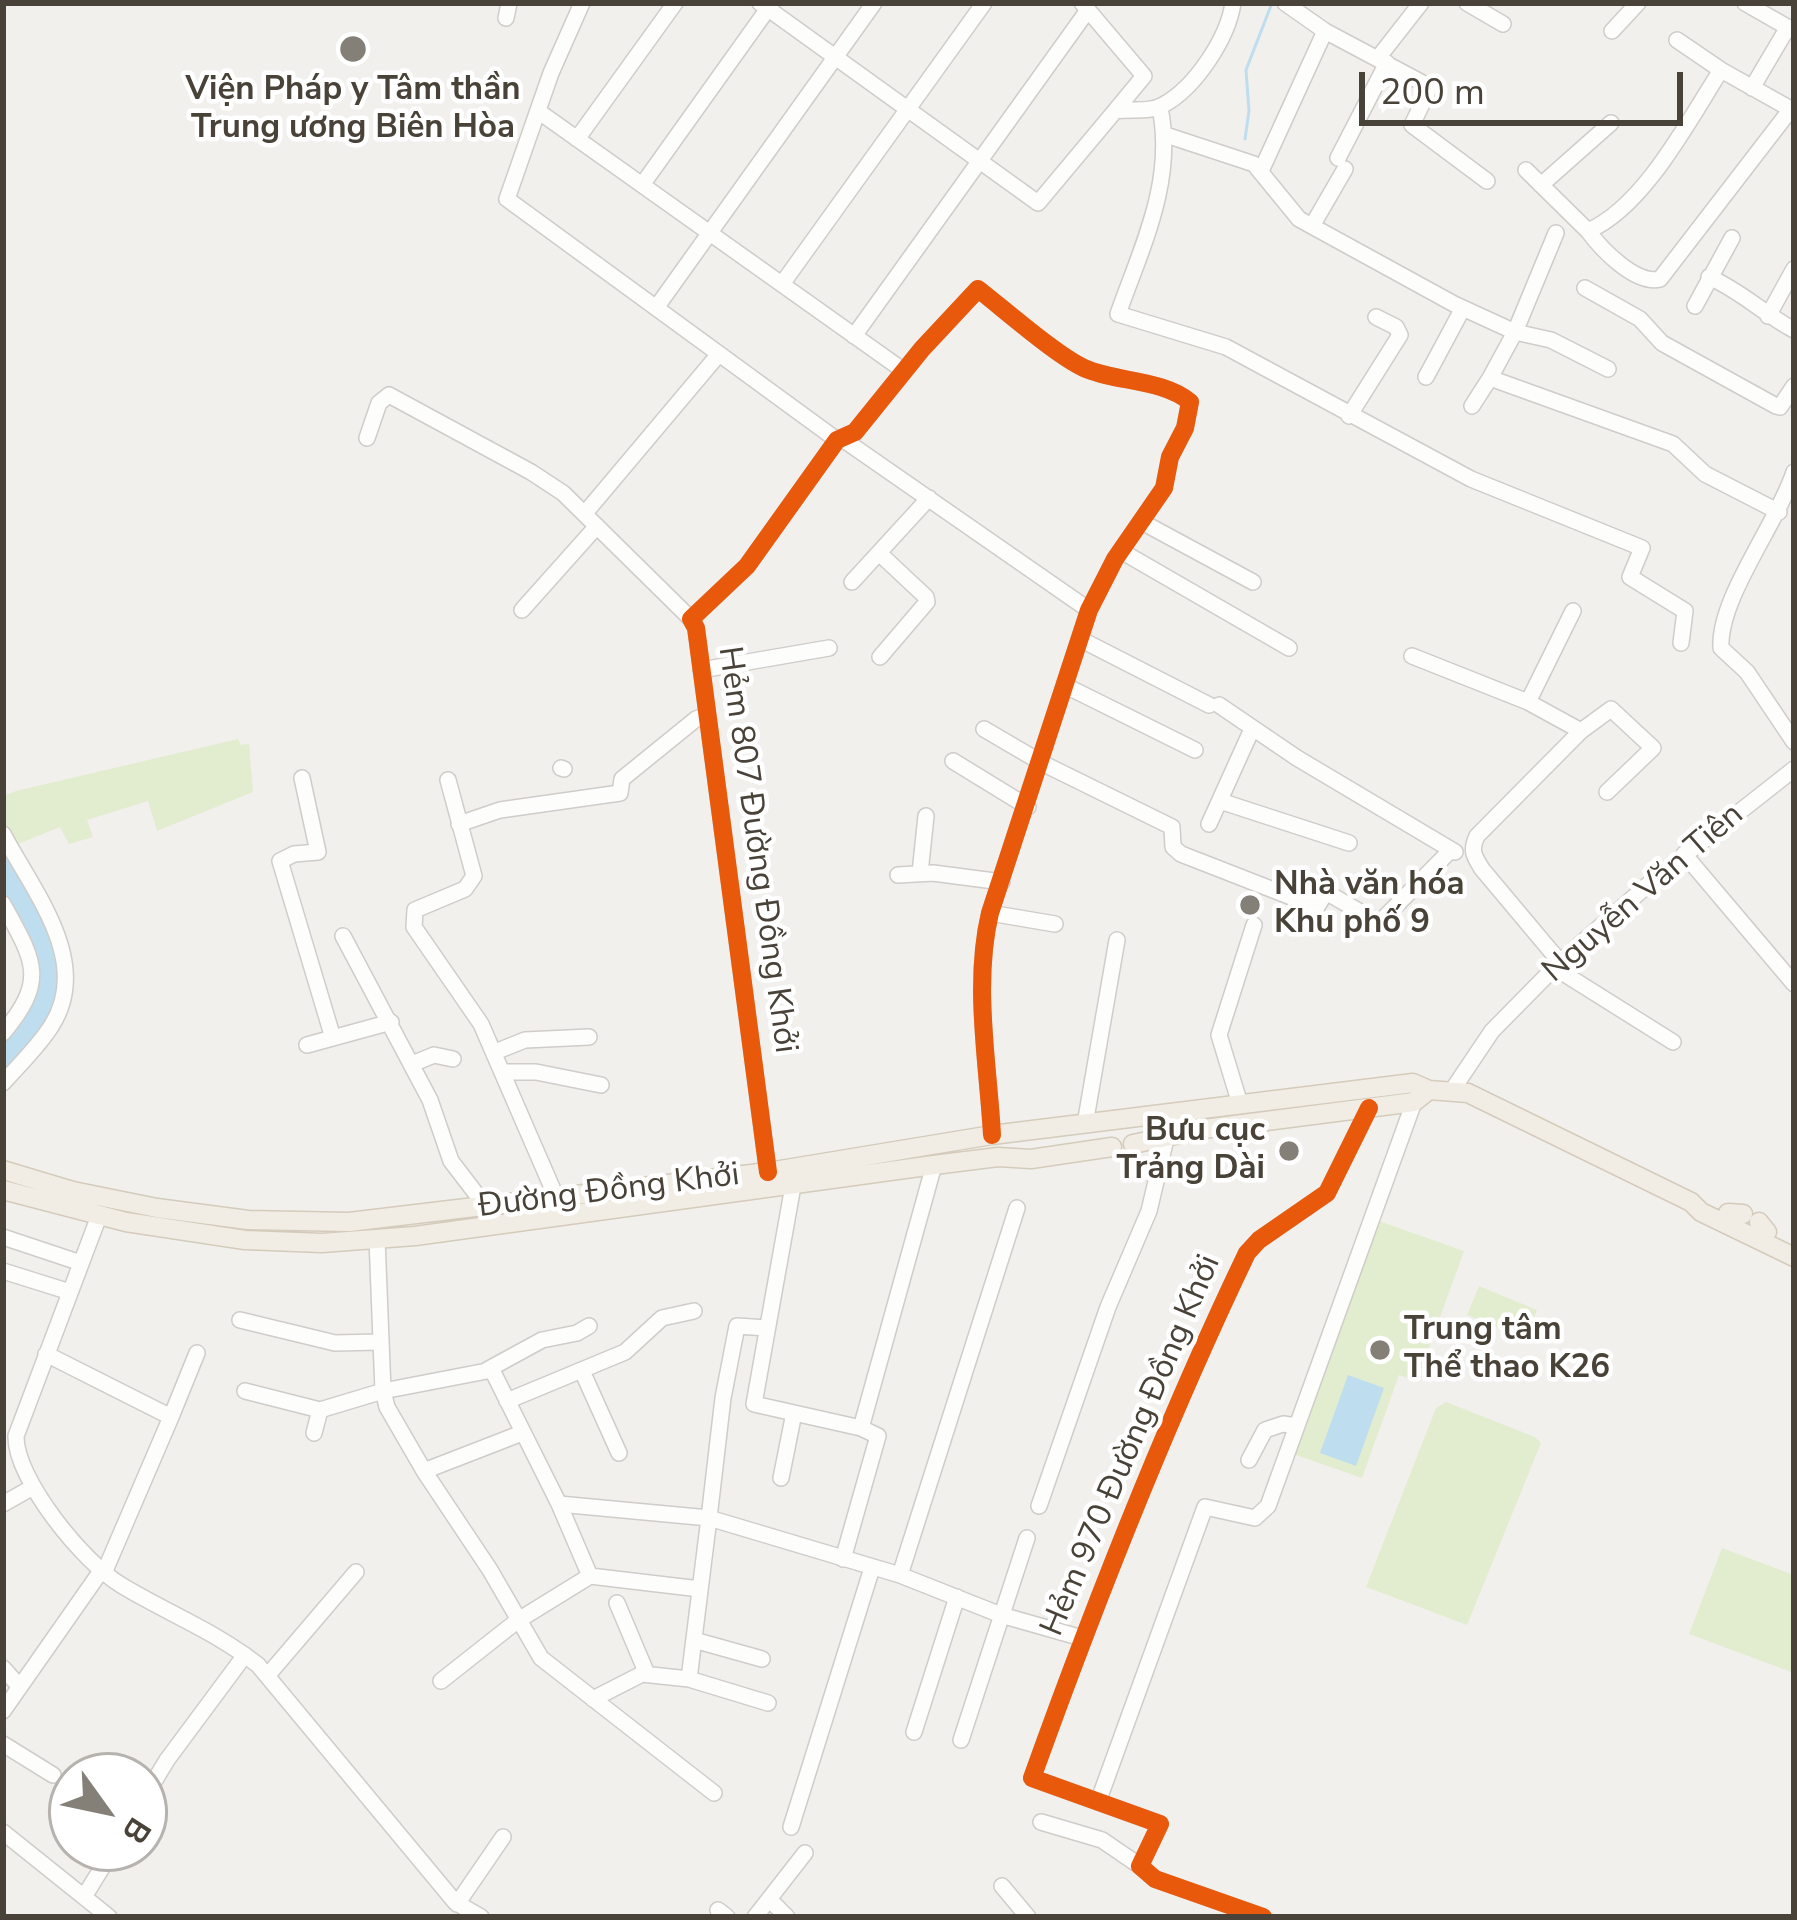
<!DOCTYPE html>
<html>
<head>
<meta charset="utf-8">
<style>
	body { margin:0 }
	#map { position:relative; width:1797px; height:1920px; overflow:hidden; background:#f2f0ed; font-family:"Nunito Sans",sans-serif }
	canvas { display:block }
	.frame { position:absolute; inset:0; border:6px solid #494238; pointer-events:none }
	.north { position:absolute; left:48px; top:1752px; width:120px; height:120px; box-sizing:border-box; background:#fff; border:3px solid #b6b3af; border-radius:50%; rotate:123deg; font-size:33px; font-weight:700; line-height:48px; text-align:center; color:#494238 }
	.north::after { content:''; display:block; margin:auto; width:42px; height:54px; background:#847f77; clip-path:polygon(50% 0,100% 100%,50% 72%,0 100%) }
	.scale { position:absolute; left:1359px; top:72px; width:324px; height:54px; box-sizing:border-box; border:6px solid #494238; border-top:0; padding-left:15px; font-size:36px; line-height:42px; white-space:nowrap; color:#494238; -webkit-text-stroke:9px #fff; paint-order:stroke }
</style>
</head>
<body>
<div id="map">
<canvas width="1797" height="1920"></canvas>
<div class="frame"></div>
<div class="north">B</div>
<div class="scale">200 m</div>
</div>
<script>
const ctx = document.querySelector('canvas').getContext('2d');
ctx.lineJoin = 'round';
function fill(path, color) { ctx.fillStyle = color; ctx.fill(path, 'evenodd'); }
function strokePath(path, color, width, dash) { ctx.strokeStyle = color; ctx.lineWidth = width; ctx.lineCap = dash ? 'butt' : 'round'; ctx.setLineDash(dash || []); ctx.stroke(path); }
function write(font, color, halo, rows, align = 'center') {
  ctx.font = font + ' "Nunito Sans",sans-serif'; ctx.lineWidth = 9; ctx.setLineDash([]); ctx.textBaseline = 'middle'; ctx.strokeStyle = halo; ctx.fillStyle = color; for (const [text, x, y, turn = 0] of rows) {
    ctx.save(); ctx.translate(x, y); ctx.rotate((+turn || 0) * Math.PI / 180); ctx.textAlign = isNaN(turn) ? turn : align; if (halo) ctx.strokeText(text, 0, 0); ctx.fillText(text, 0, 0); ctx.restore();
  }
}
const green = new Path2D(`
	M238,739L241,745L249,744L253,792L157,831L148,801L87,820L93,837L69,844L60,827L13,846L3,826V796L16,791Z
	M1379,1221L1464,1251L1417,1381L1399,1375L1362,1478L1293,1454Z
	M1479,1286L1537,1310L1525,1339L1467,1315Z
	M1446,1402L1535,1437L1541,1443L1467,1625L1366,1587L1436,1408Z
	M1722,1548L1794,1575V1673L1689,1634Z`);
const water = new Path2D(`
	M3,843C31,896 84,957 52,1018C40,1039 18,1059 3,1077V1039L36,957L3,896Z
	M1348,1375L1384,1388L1356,1466L1320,1453Z`);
const stream = new Path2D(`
	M1245,139L1249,111L1246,70L1272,3`);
const minor = new Path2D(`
	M582,3L551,73L507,199L837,440
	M760,3L1038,203L1115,111C1131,108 1149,113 1163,105C1195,88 1228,38 1233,3
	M1082,3L1144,76L1115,111
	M1285,3L1325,31L1430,87L1412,125L1487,181
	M1467,3L1503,24
	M1745,3L1794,31
	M506,18L509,3
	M1612,31L1638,3
	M1677,40L1721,70L1794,111
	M1378,58L1421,3
	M1752,88L1788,27
	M1160,108C1175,181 1142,246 1118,314L1226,347L1471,479L1642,548L1630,577L1685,611L1681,643
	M538,111L904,371
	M1166,135L1254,164L1299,219L1454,304L1515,332L1490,378L1673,444L1705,474L1779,512
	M577,139L675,3
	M1338,158L1387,63
	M1526,170L1588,231C1644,207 1689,120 1721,70
	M1261,171L1325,31
	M642,185L772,3
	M1541,185L1611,123
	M1312,226L1345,169
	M1588,231C1602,250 1636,285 1660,279L1791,109
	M1556,233L1515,332L1551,340L1608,369
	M1709,277C1741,291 1764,314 1794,330
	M782,284L984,3
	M1585,288L1640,319L1662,343L1776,406L1780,407L1794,386
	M1695,306L1732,238
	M656,308L874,3
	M1768,316L1794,269
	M854,336L1088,10
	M1426,377L1463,308
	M1472,406L1490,378
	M1349,416L1400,335L1396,327L1376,317
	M367,438L379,403L389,395L531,472L563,493L691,619
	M844,440L1089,610
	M1794,472C1777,524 1718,599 1721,648L1747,672L1794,742
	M586,512L719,354
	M1142,522L1253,582
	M1121,551L1289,648
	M879,553L926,597L927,602L880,657
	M852,582L929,498
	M522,610L597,526
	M1080,639L1209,705
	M1412,656L1528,702L1581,731
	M701,670L829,648
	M1066,686L1195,750
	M1528,702L1573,611
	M1219,705L1297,758L1455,852
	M984,729L1042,763L1172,827L1173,847L1181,854L1317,907L1326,892L1379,923L1450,851
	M953,761L1028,807
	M561,768L564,769
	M302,778L318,852L294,854L280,861L333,1038
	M448,780L474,876L465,889L415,910L414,927L481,1024L557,1199
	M1220,801L1349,843
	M459,824L500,810L620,793L622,779L696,719L706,715
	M1209,824L1252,729
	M3,834C33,891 92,961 52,1025C39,1046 20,1064 3,1083
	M1684,854L1794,984
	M920,873L926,816
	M898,875L933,873L1002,882
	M3,904C34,961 48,979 3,1033
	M990,913L1055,924
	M343,936L430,1100L451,1161L487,1208
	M1560,962L1482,869C1474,856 1470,851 1477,836L1581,731L1611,709L1653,748L1607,792
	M1555,968L1673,1042
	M307,1045L391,1022
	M495,1052L525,1040L589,1037
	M412,1064L434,1055L453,1059
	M505,1072H536L601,1085
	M1453,1089L1492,1031L1560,962L1658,876L1794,769
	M1240,1104L1219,1035L1254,925
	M1085,1124L1117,940
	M768,1172L696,628L691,619L747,566L837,440L855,432L922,349L978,289C1005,310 1056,355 1084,368C1114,382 1163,379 1190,402L1185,428L1170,457L1164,488L1115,559L1089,610L990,913C973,984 988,1063 992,1135
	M793,1186L754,1404L861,1428L878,1436L843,1559
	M99,1216L16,1436C15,1479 84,1563 121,1585C167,1613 215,1631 258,1665L455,1902L481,1917
	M3,1237L81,1263
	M377,1239L383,1391L387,1407L424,1471L490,1570L541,1658L714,1793
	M3,1271L70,1292
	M240,1320L335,1343L380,1342
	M767,1328L737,1326L723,1398L709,1518L900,1575L1001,1615L1082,1638
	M46,1354L171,1417L104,1573
	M487,1370L542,1340L577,1333L589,1326
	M582,1371L619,1453
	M245,1391L320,1410
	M507,1401L625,1352L662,1318L694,1311
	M171,1417L197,1353
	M861,1428L934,1165
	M314,1433L320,1410L383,1391L492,1370L559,1504L590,1576
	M1249,1460L1265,1430L1283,1424L1297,1426
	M424,1471L522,1433
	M781,1478L794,1413
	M3,1504L33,1487
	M559,1504L709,1518L689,1679
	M1039,1506L1108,1307L1149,1211L1166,1139
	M900,1575L1017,1208
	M617,1603L647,1674
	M694,1640L762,1659
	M3,1668L20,1687
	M268,1675L356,1572
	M441,1681L517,1621L590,1576L700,1589
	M593,1699L642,1674L689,1679L768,1703
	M3,1711L101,1571
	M914,1732L957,1597
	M961,1740L1027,1538
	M3,1744L53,1775
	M144,1798L167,1760L245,1655
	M1098,1802L1205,1507L1255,1518L1268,1506L1414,1102
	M1041,1822L1102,1840L1140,1866
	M791,1827L872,1568
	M3,1832L109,1917
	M1002,1886L1028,1917
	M84,1897L114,1848
	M769,1899L787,1917
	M457,1904L503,1837
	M718,1910L727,1917
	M755,1917L805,1853
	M1263,1917L1155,1879L1140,1866L1160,1824L1032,1778C1096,1600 1165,1424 1247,1253L1259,1240L1327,1193L1369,1108`);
const major = new Path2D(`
	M1133,1144L1204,1129L1414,1102L1429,1090
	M3,1170L73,1191L157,1208L248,1220L349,1222L768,1172L992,1135L1413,1083L1429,1090L1468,1093L1691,1202L1701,1212L1794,1257
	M3,1190L126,1222L245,1240L322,1243L415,1236L934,1165L998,1157L1031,1159L1112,1147
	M1728,1213L1743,1214
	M1759,1222L1767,1232`);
const cycleway = new Path2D(`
	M768,1172L696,628L691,619L747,566L837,440L855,432L922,349L978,289C1005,310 1056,355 1084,368C1114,382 1163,379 1190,402L1185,428L1170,457L1164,488L1115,559L1089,610L990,913C973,984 988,1063 992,1135
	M1263,1917L1155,1879L1140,1866L1160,1824L1032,1778C1096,1600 1165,1424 1247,1253L1259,1240L1327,1193L1369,1108`);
const markers = [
	[353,49,15,"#847f77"],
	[1250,905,12,"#847f77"],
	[1289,1151,12,"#847f77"],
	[1380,1350,12,"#847f77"]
];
const poiNames = [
	["Viện Pháp y Tâm thần",353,91,"center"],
	["Trung ương Biên Hòa",353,129,"center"],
	["Nhà văn hóa",1274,886],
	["Khu phố 9",1274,924],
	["Bưu cục",1265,1132,"right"],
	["Trảng Dài",1265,1170,"right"],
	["Trung tâm",1404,1331],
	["Thể thao K26",1404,1369]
];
const streetNames = [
	["Hẻm 807 Đường Đồng Khởi",756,850,82],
	["Nguyễn Văn Tiên",1644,894,-41],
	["Đường Đồng Khởi",609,1192,-7],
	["Hẻm 970 Đường Đồng Khởi",1132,1446,-67]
];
fill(green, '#e2ecce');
fill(water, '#bedeef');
strokePath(stream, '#bedeef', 3);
strokePath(minor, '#cfccc9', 18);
strokePath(major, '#d4cbbb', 21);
strokePath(minor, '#fdfdfc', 15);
strokePath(major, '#f1ede5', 18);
strokePath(cycleway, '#e8590c', 18);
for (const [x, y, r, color] of markers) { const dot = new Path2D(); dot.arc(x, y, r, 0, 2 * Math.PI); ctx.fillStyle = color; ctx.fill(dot); strokePath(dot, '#fff', 4.5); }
write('bold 33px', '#494238', '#fff', poiNames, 'left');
write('33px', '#494238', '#fff', streetNames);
</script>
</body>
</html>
